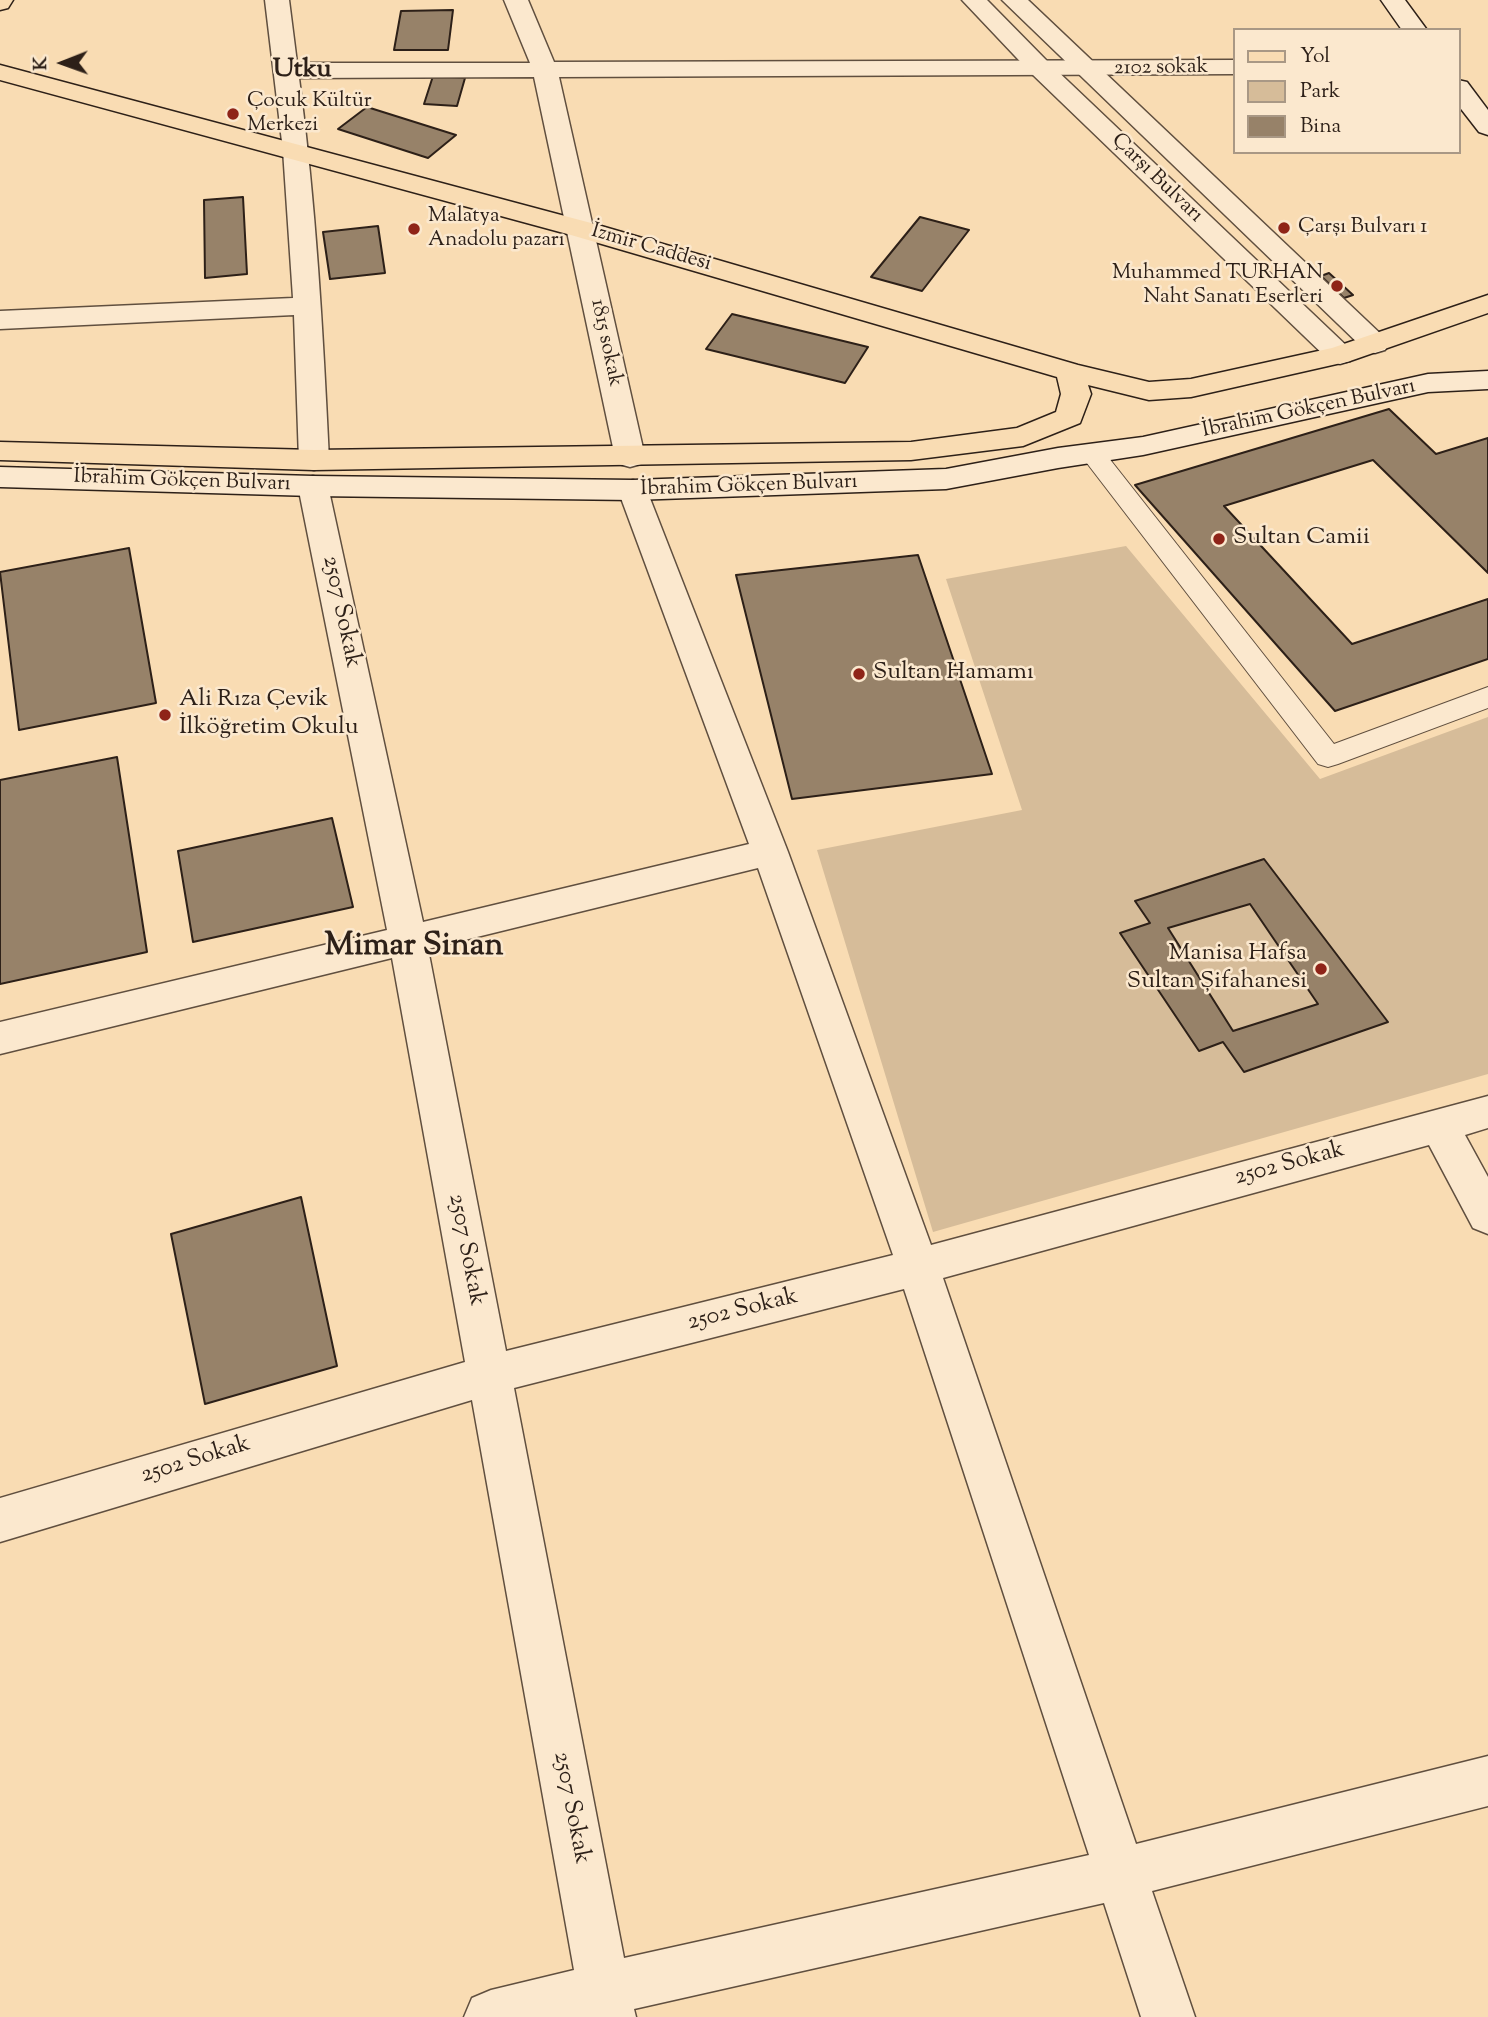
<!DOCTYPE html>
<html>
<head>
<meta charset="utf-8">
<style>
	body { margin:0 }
	#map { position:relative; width:1488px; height:2017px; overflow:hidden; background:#f9dcb3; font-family:"Sorts Mill Goudy",serif }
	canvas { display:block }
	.legend { position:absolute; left:1233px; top:28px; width:228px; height:126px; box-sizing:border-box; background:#fbe8ce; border:2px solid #a99885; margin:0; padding:9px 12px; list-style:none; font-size:21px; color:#2d2018 }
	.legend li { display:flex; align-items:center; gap:14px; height:35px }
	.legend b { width:35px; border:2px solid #a99885 }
	.north { position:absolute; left:28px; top:28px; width:70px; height:70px; -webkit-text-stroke:5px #fbe8ce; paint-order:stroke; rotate:269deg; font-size:19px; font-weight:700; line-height:28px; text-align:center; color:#2d2018 }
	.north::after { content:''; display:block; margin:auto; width:24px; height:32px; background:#2d2018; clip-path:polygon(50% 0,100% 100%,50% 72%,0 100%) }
</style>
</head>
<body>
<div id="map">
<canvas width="1488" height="2017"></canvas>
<ul class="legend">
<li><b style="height:9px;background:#f9dcb3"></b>Yol</li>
<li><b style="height:19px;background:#d6bc99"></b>Park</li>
<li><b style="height:19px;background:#978269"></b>Bina</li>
</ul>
<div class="north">K</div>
</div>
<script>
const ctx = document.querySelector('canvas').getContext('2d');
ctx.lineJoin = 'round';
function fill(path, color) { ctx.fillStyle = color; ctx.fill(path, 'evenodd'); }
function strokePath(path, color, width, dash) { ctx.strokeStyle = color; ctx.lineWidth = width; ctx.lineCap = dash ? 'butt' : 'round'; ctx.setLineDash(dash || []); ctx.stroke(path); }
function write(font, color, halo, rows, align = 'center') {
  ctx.font = font + ' "Sorts Mill Goudy",serif'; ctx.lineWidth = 5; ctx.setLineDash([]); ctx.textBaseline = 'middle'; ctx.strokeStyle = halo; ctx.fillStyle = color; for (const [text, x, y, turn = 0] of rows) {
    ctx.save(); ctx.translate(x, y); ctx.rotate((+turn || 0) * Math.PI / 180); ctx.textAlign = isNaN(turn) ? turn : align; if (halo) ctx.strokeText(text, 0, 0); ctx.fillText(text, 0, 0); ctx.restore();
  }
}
const green = new Path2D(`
	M1126,546L1320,779L1488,717V1074L933,1232L817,850L1022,810L946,579Z`);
const building = new Path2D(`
	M453,10L448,50H394L401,11Z
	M433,76L465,78L457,106L424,104Z
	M367,107L456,135L428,158L338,129Z
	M243,197L247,274L205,278L204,200Z
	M920,217L969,230L922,291L871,277Z
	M378,226L385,273L330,279L323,232Z
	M1329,273L1353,295L1344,298L1321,276Z
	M732,314L868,347L845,383L706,349Z
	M1389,409L1436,454L1488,438V573L1373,460L1224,506L1352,644L1488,599V659L1335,711L1135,485Z
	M129,548L156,703L19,730L0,572Z
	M918,555L992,774L792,799L736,575Z
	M117,757L147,952L0,984V780Z
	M332,818L353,907L193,942L178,851Z
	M1264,859L1388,1022L1244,1072L1223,1042L1199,1051L1120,933L1150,923L1135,901ZM1250,904L1318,1004L1233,1031L1168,928Z
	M301,1197L337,1366L205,1404L171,1234Z`);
const pedestrian = new Path2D(`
	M1092,445L1101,448L1334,744L1488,687V708L1338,764L1328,767L1318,764L1083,458L1080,453L1083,448Z`);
const minor = new Path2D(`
	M265,0H289L297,63H530L504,0H528L554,62L1234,60V74L559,77L645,457L641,464L630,467L619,464L615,457L534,77L299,78C316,205 323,332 329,460L325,467L314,470L303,467L299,460L294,315L0,329V311L293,298L283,150Z
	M313,476L324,479L328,486L423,922L749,844L618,490L622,483L633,480L644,483L788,852L931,1245L1488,1096V1128L1465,1135L1488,1177V1234L1473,1228L1429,1145L943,1278L1136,1844L1488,1756V1806L1152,1891L1195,2017H1141L1104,1903L634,2009L636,2017H464L472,1998L491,1990L574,1970L472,1400L0,1542V1498L465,1362L392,958L0,1054V1022L387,930L298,486L302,479ZM758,868L893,1255L506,1351L428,949ZM904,1289L1089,1855L624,1958L514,1388Z`);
const tertiary = new Path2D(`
	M962,0H987L1050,64L1350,349L1355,355L1350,361L1340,364L1330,361L1032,74Z
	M1002,0H1028L1385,338L1389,344L1385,350L1375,353L1365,350Z`);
const secondary = new Path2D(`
	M1381,0H1405L1427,30H1402Z
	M1458,80L1467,82L1488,110V135L1479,132L1458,105Z
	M1488,371V389L1428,392L1143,455L1058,468L946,489L633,500L313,496L0,487V467L313,476L633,480L946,469L1058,448L1143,437L1428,374Z`);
const primary = new Path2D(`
	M0,0H13L8,8L0,10Z
	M0,65L591,223L1078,365L1149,382L1191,379L1332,348L1488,295V313L1350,361L1191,397L1149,400L1088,385L1091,394L1080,423L1023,446L911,460L314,470L0,460V442L314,450L911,442L1017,428L1056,412L1061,394L1057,377L571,235L0,80Z`);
const markers = [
	[233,114,7,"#8f2418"],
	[1284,228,7,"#8f2418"],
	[414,229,7,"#8f2418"],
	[1337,286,7,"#8f2418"],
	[1219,539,7,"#8f2418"],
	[859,674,7,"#8f2418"],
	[165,715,7,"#8f2418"],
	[1321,969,7,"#8f2418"]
];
const farStreetnames = [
	["2102 sokak",1161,69,-1],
	["Çarşı Bulvarı",1156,179,44],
	["İzmir Caddesi",651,249,16],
	["1815 sokak",605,343,78],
	["İbrahim Gökçen Bulvarı",1309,410,-12],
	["İbrahim Gökçen Bulvarı",182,482,2],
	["İbrahim Gökçen Bulvarı",749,487,-2]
];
const farPoinames = [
	["Çocuk Kültür",247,102],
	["Merkezi",247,126],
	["Malatya",428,217],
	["Anadolu pazarı",428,241],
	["Çarşı Bulvarı 1",1298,228],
	["Muhammed TURHAN",1323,274,"right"],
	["Naht Sanatı Eserleri",1323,298,"right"]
];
const poiNames = [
	["Sultan Camii",1233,539],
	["Sultan Hamamı",873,674],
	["Ali Rıza Çevik",179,701],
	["İlköğretim Okulu",179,729],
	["Manisa Hafsa",1307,955,"right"],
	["Sultan Şifahanesi",1307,983,"right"]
];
const streetNames = [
	["2507 Sokak",340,612,78],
	["2502 Sokak",1290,1165,-15],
	["2507 Sokak",465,1250,79],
	["2502 Sokak",743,1311,-14],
	["2502 Sokak",196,1461,-17],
	["2507 Sokak",570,1808,79]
];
const farDistrictnames = [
	["Utku",302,72]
];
const districtNames = [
	["Mimar Sinan",414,949]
];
fill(green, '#d6bc99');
fill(building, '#978269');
strokePath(building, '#2d2018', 2);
strokePath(pedestrian, '#604f3f', 2);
strokePath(minor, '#604f3f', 3);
strokePath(tertiary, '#604f3f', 3);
strokePath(secondary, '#2d2018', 3);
strokePath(primary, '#2d2018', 3);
fill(pedestrian, '#fbe8ce');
fill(minor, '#fbe8ce');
fill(tertiary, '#fbe8ce');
fill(secondary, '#fbe8ce');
fill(primary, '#f9dcb3');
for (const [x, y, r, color] of markers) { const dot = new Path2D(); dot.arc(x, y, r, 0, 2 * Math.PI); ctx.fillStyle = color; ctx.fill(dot); strokePath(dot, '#fbe8ce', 2.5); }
write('21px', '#2d2018', '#fbe8ce', farStreetnames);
write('21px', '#2d2018', '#fbe8ce', farPoinames, 'left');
write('24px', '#2d2018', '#fbe8ce', poiNames, 'left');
write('24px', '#2d2018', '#fbe8ce', streetNames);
write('bold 26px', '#2d2018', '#fbe8ce', farDistrictnames);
write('bold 32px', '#2d2018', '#fbe8ce', districtNames);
</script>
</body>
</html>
